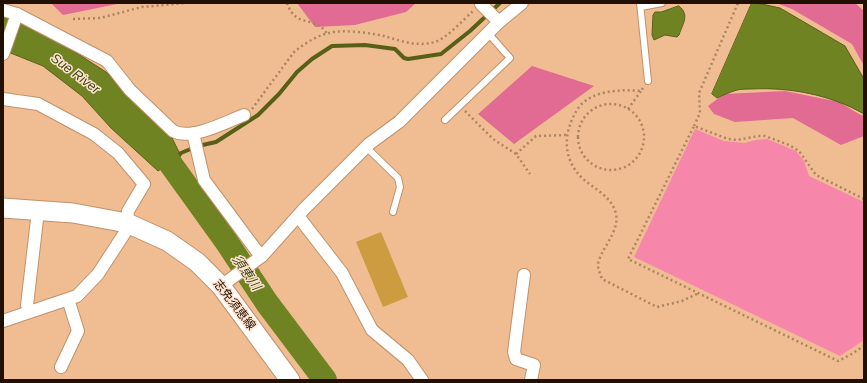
<!DOCTYPE html>
<html>
<head>
<meta charset="utf-8">
<style>
	body { margin:0 }
	#map { position:relative; width:867px; height:383px; overflow:hidden; background:#f0bd93; font-family:Arial,sans-serif }
	canvas { display:block }
	.frame { position:absolute; inset:0; border:4px solid #210f02; pointer-events:none }
</style>
</head>
<body>
<div id="map">
<canvas width="867" height="383"></canvas>
<div class="frame"></div>
</div>
<script>
const ctx = document.querySelector('canvas').getContext('2d');
ctx.lineJoin = 'round';
function fill(path, color) { ctx.fillStyle = color; ctx.fill(path, 'evenodd'); }
function strokePath(path, color, width, dash) { ctx.strokeStyle = color; ctx.lineWidth = width; ctx.lineCap = dash ? 'butt' : 'round'; ctx.setLineDash(dash || []); ctx.stroke(path); }
function write(font, color, halo, rows, align = 'center') {
  ctx.font = font + ' Arial,"Noto Sans JP",sans-serif'; ctx.lineWidth = 3; ctx.setLineDash([]); ctx.textBaseline = 'middle'; ctx.strokeStyle = halo; ctx.fillStyle = color; for (const [text, x, y, turn = 0] of rows) {
    ctx.save(); ctx.translate(x, y); ctx.rotate((+turn || 0) * Math.PI / 180); ctx.textAlign = isNaN(turn) ? turn : align; if (halo) ctx.strokeText(text, 0, 0); ctx.fillText(text, 0, 0); ctx.restore();
  }
}
const green = new Path2D(`
	M695,129L724,141L745,143L755,140L767,139L796,151L804,161L809,176L864,202V340L840,356L634,257Z`);
const forest = new Path2D(`
	M51,3H122L63,15Z
	M297,3H416L406,12L355,25L315,27Z
	M776,3H855L864,11V66L852,44L792,9Z
	M532,66L594,86L514,144L478,114Z
	M785,91L839,102L859,114L864,116V136L841,145L793,118L735,122L714,114L708,106L724,94Z`);
const water = new Path2D(`
	M752,3L762,4L780,8L845,46L864,79V114C831,95 790,87 752,89C747,89 741,89 737,90C730,92 723,95 717,98L712,94Z
	M679,6C690,15 683,23 679,35L677,37L665,35L654,40L652,35L653,15L655,12H661Z
	M3,16L11,17L58,41L106,72L171,136L181,156L158,171L111,128L82,96L43,66L3,50Z`);
const stream = new Path2D(`
	M170,164L181,153L198,146L216,142L258,115L279,94L297,72L312,59L332,46L365,45L395,49L404,58L408,59L441,54L470,31L500,3`);
const river = new Path2D(`
	M149,138L157,145L226,241L267,303L325,380`);
const building = new Path2D(`
	M381,232L408,297L383,307L356,242Z`);
const path = new Path2D(`
	M287,3C296,30 316,14 327,34
	M73,19L100,18L142,7L186,3
	M643,88L641,91C621,89 589,90 577,110C563,133 562,159 583,179C595,189 612,197 616,214C619,227 608,242 602,253C601,256 598,261 598,264C598,269 600,274 602,279L657,307L682,301L699,293
	M578 137a33 33 0 1 1 66 0a33 33 0 1 1-66 0Z
	M252,109L294,52C304,44 316,36 329,33C343,29 369,33 384,36C401,41 417,47 435,42C447,38 463,20 473,11
	M628,109L641,91
	M465,111L493,139L516,154L530,174
	M694,126L700,113L699,93L738,3
	M516,154L536,136L567,135
	M864,199L816,175L799,151L789,145L765,136H758L737,140L728,139L694,126L628,259L838,361L850,355L864,346`);
const service = new Path2D(`
	M640,3L648,81
	M641,7L662,3
	M445,120L510,58L488,33
	M366,147L398,178L400,187L393,212`);
const minor = new Path2D(`
	M482,3L481,4L499,22
	M3,10L17,14L107,61L130,90L173,131C191,141 226,122 244,115
	M3,54L17,14
	M3,99L38,104L94,134L118,153L144,184L128,211L126,231L98,274L77,296L3,321
	M193,133L204,180L256,250L262,256
	M298,216L342,273L372,330L408,360L422,380
	M524,275L514,352L516,359L534,365L531,380
	M221,286L262,256L304,209L369,144L399,122L499,22L522,3
	M29,312L27,305L38,211
	M61,367L78,331L68,299`);
const primary = new Path2D(`
	M3,208L73,213L127,223L167,241L197,262L221,286L290,380`);
const streetNames = [
	["志免須恵線",234,305,52]
];
const waterNames = [
	["Sue River",75,74,37],
	["須恵川",246,273,55]
];
fill(green, '#f786ab');
fill(forest, '#e16b93');
fill(water, '#708322');
strokePath(water, '#586018', 1);
strokePath(stream, '#586018', 4);
strokePath(river, '#708322', 24);
fill(building, '#cd9c40');
strokePath(service, '#c29169', 8);
strokePath(minor, '#c29169', 14);
strokePath(primary, '#c29169', 21);
strokePath(path, '#ac8463', 2.5, [2, 3]);
strokePath(service, '#fff', 6);
strokePath(minor, '#fff', 12);
strokePath(primary, '#fff', 19);
write('12px', '#210f02', '#fee3cf', streetNames);
write('italic 13px', '#3b4513', '#fee3cf', waterNames);
</script>
</body>
</html>
